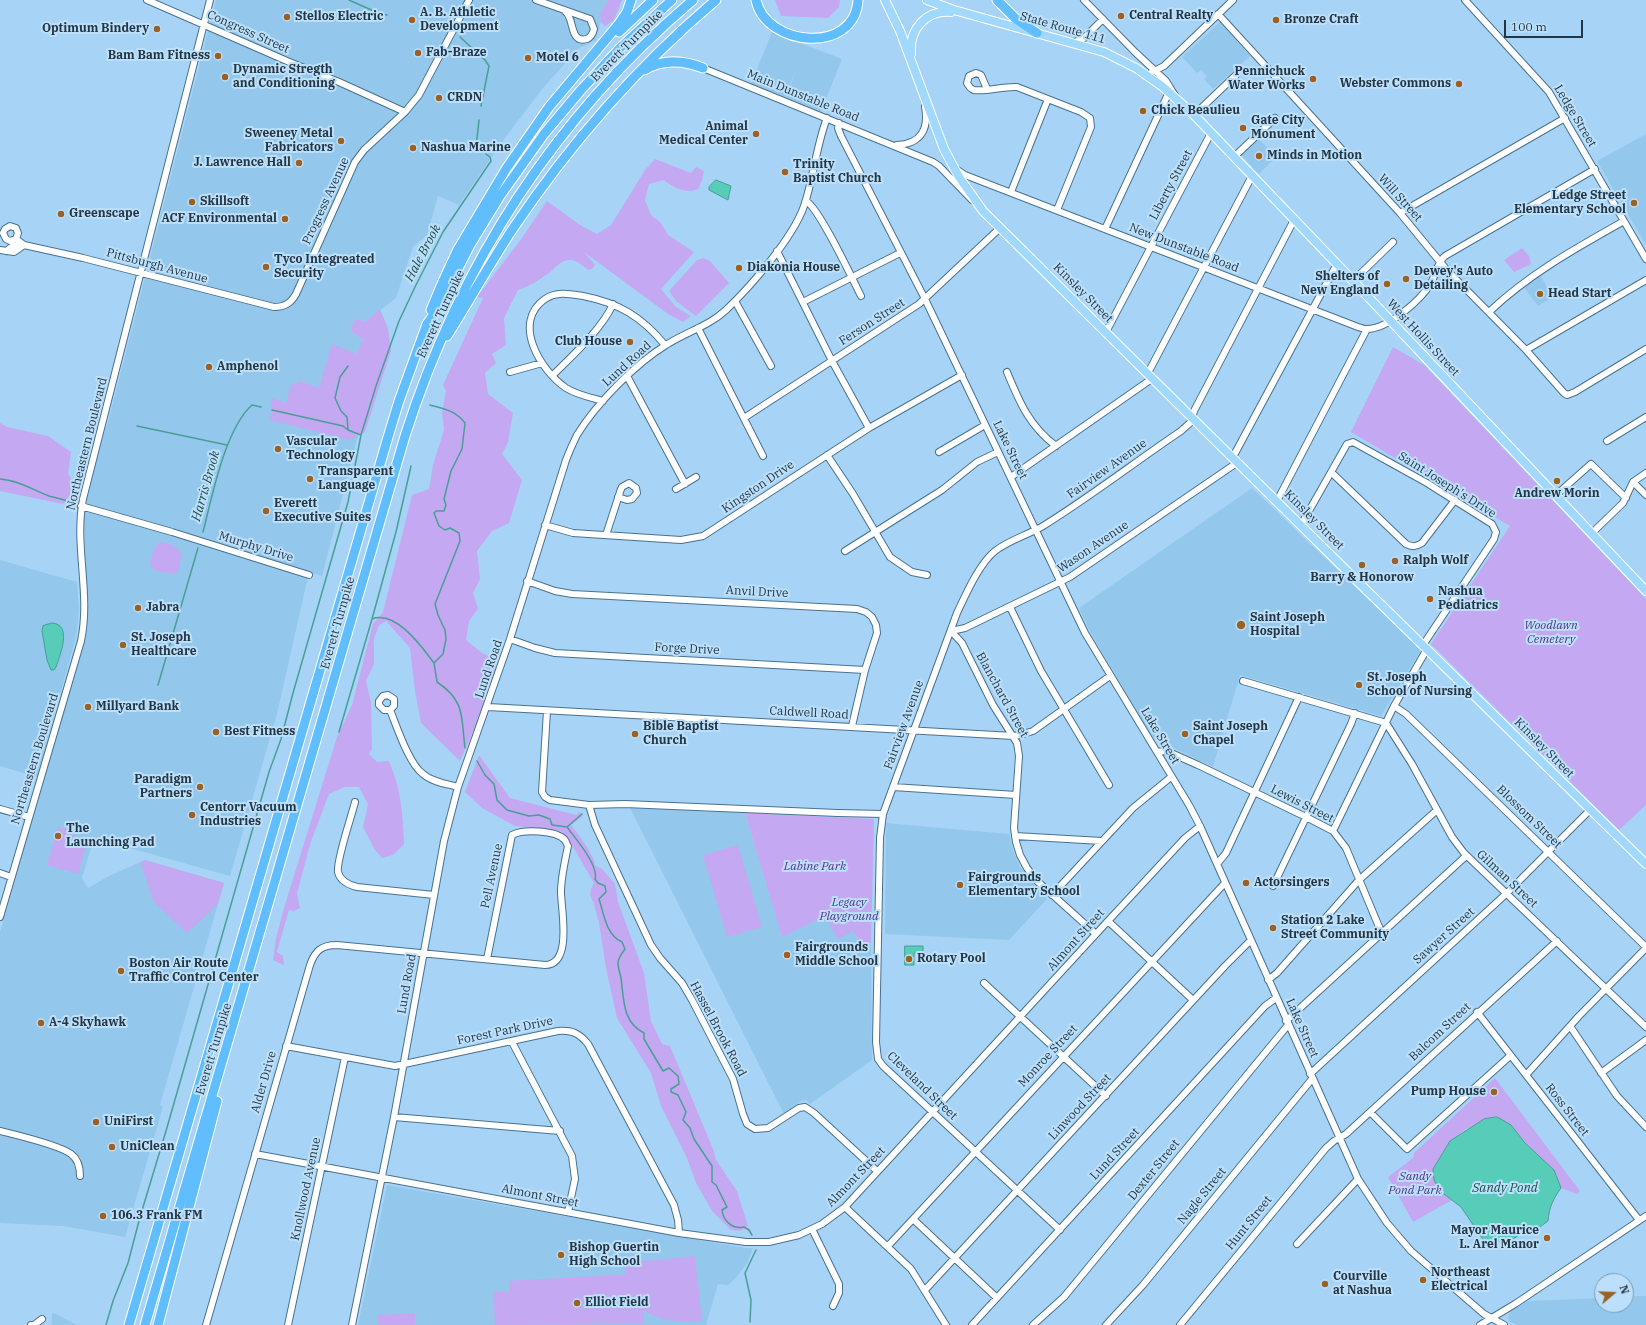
<!DOCTYPE html>
<html>
<head>
<meta charset="utf-8">
<style>
	body { margin:0 }
	#map { position:relative; width:1646px; height:1325px; overflow:hidden; background:#a7d4f6; font-family:"IBM Plex Serif",serif }
	canvas { display:block }
	.north { position:absolute; left:1594px; top:1273px; width:40px; height:40px; box-sizing:border-box; background:#bce0fb; border:1px solid #7f9cb1; border-radius:50%; rotate:71deg; font-size:11px; font-weight:700; line-height:16px; text-align:center; color:#243643 }
	.north::after { content:''; display:block; margin:auto; width:14px; height:18px; background:#9d6023; clip-path:polygon(50% 0,100% 100%,50% 72%,0 100%) }
	.scale { position:absolute; left:1504px; top:20px; width:79px; height:18px; box-sizing:border-box; border:2px solid #243643; border-top:0; padding-left:5px; font-size:12px; line-height:14px; white-space:nowrap; color:#243643; -webkit-text-stroke:3px #bce0fb; paint-order:stroke }
</style>
</head>
<body>
<div id="map">
<canvas width="1646" height="1325"></canvas>
<div class="north">N</div>
<div class="scale">100 m</div>
</div>
<script>
const ctx = document.querySelector('canvas').getContext('2d');
ctx.lineJoin = 'round';
function fill(path, color) { ctx.fillStyle = color; ctx.fill(path, 'evenodd'); }
function strokePath(path, color, width, dash) { ctx.strokeStyle = color; ctx.lineWidth = width; ctx.lineCap = dash ? 'butt' : 'round'; ctx.setLineDash(dash || []); ctx.stroke(path); }
function write(font, color, halo, rows, align = 'center') {
  ctx.font = font + ' "IBM Plex Serif",serif'; ctx.lineWidth = 4; ctx.setLineDash([]); ctx.textBaseline = 'middle'; ctx.strokeStyle = halo; ctx.fillStyle = color; for (const [text, x, y, turn = 0] of rows) {
    ctx.save(); ctx.translate(x, y); ctx.rotate((+turn || 0) * Math.PI / 180); ctx.textAlign = isNaN(turn) ? turn : align; if (halo) ctx.strokeText(text, 0, 0); ctx.fillText(text, 0, 0); ctx.restore();
  }
}
const built = new Path2D(`
	M216,0H608L600,14L601,22L596,40L578,49L544,87L507,135L459,205L438,196L427,235L413,247L396,298L365,322L356,318L350,331L363,339L357,354L319,388L301,381L359,432L322,576L309,572L277,714L230,876L94,838L82,878L88,888L109,876L145,860L224,883L160,1105L163,1107L125,1237L63,1226L0,1223V932L21,860L27,862L21,859L82,652L87,630L88,616L84,520L88,491L103,435L108,422Z
	M1220,22L1250,56L1213,89L1204,79L1207,76L1201,70L1197,73L1182,57Z
	M772,32L842,59L821,112L786,98L797,68L785,97L751,84Z
	M1646,134V245L1597,161Z
	M1258,138L1276,157L1259,174L1241,155Z
	M1540,275L1553,297L1538,306L1523,286Z
	M1252,488L1421,650L1381,716L1240,675L1213,767L1153,738L1089,630L1079,608Z
	M0,560L77,582L79,610L76,637L37,777L0,766Z
	M630,808L745,813L782,936L821,918L853,930L860,945L871,944L872,1060L810,1104L806,1100L801,1101L784,1114Z
	M886,823L1009,834L1014,853L1020,867L1038,890L1047,899L1009,940L885,934Z
	M387,1185L745,1248H753L748,1262L736,1278L728,1285L718,1284L706,1325H358Z
	M1626,1296H1646V1325H1518L1510,1322L1508,1318L1510,1312L1528,1301L1602,1298V1305H1626Z
	M52,1313L56,1314L77,1325H51L52,1323Z`);
const green = new Path2D(`
	M608,0H622L614,20L605,26L601,22L600,14Z
	M775,0H840L839,7L828,18L781,16Z
	M655,159L691,173L696,167L704,171L702,180L698,189C686,194 673,188 664,180L649,184L645,200L651,215L661,223L668,235L694,252L661,289L676,307L691,316L683,322L668,314L584,252L595,265L592,269L588,270C583,266 576,259 569,260C559,261 556,268 549,273C539,280 530,286 518,290L504,318L506,345L492,354L496,363L485,373L488,394L513,413L508,442L502,454L522,480L509,523L492,531L477,551L480,579L473,593L478,609L469,621L466,640L482,653L496,660V676L487,700L460,761L421,723L415,691L410,648L386,621L379,625L374,639V664L366,681L371,702L372,749L369,754L377,762L389,761C401,789 403,814 404,844L393,855L382,858L375,850L363,827L368,804L359,787H345L329,794L310,844L297,894L300,908L294,911L289,910L277,952L283,956L284,963L283,965L273,960L276,938L284,908L337,737L352,705L373,624L383,612L412,495L429,489L433,465L444,430L442,412L446,391L443,385L483,298L477,297L522,238L547,201L580,225L597,234L611,225L645,170Z
	M1522,248L1529,256L1531,264L1514,272L1504,260Z
	M704,258L710,261L729,283L696,316L676,301L669,291L697,260Z
	M380,309L388,328L391,351L365,432L349,440L270,420L272,398L286,403L291,385L301,381L319,388L332,344L357,354L363,339L350,331L356,318L365,322Z
	M1393,347L1424,365L1646,599V805L1619,830L1431,644L1510,526L1351,432Z
	M0,423L7,427L48,436L71,452L68,474L76,486L77,497L63,504L0,491Z
	M160,542C170,544 177,546 182,554L178,572L173,574L155,571L150,564C152,556 153,547 160,542Z
	M479,755L510,798L576,815L580,812L583,816L571,825C581,838 591,850 596,866L602,869L615,884L618,902L644,973L651,1021L662,1044L670,1046L713,1149L716,1160L737,1191L748,1226L740,1231L731,1230L712,1211L696,1183L687,1158L661,1106L651,1073L617,1018L606,968L599,923L594,904L590,895L591,889L594,883L568,838L560,831L515,826L482,808L465,792Z
	M745,813L874,819L871,943L861,944L853,931L838,939L827,920L823,921L821,918L782,937Z
	M58,827L74,831L73,837L87,841L78,874L47,865Z
	M738,845L762,927L727,937L703,855Z
	M145,860L224,883L218,904L187,933L154,902L140,862Z
	M1495,1078L1580,1191L1577,1194L1561,1188L1554,1170L1525,1143L1511,1125L1474,1126L1466,1129L1450,1141L1433,1169L1440,1191L1452,1200L1413,1222L1388,1177L1413,1158L1414,1153Z
	M695,1256L702,1321C680,1322 662,1322 643,1310L644,1324L495,1325L493,1291L510,1292L509,1281L626,1274L625,1263Z
	M415,1313V1325H377V1315Z`);
const water = new Path2D(`
	M716,180L731,186L728,200L709,190V187Z
	M52,623C73,624 60,655 56,667L54,670H51L47,660L42,631L43,626Z
	M905,946H923V953H914V965H905Z
	M1497,1117L1511,1125L1525,1143L1554,1170L1561,1188C1553,1199 1549,1208 1548,1221L1537,1229L1534,1226L1508,1242L1492,1240L1484,1241L1461,1207L1440,1191L1434,1180L1433,1169L1450,1141L1484,1119Z`);
const stream = new Path2D(`
	M349,0L376,12L387,15
	M460,37L485,60L489,66L481,106
	M479,120L476,147L481,151
	M348,366L340,377L335,398L341,411L347,417L348,429
	M430,405C445,409 456,411 465,423L462,449L451,471L444,499L446,505L444,511H436L434,513L439,526L445,530L450,528L459,533L460,541L435,604L438,615L445,630L446,639L443,654L434,663L437,682C466,701 461,718 465,748
	M272,410L343,426L348,430L361,435L376,386L399,321L415,287L443,232L491,161L490,157L486,154
	M137,426L227,445
	M0,479C17,480 33,490 49,496C57,498 66,500 74,503
	M203,532C212,497 225,429 252,405L261,407
	M372,619L396,532L411,466
	M158,685L198,548
	M339,732L372,619C396,610 422,647 434,663
	M477,761L485,775L494,784L497,800L507,810L529,816L539,815L550,819L552,825L567,827C575,838 599,865 595,879L598,883L605,886L606,892L599,899C604,914 606,935 622,942L625,949C622,953 618,958 618,963C618,968 620,973 621,978C624,999 622,1022 644,1033V1039L663,1071L669,1068L678,1076L679,1084L671,1089V1092L678,1095L686,1112L683,1120L690,1128L694,1139L712,1166V1182L716,1185L727,1207L722,1210C723,1220 732,1230 744,1227L749,1230L752,1235
	M567,827L582,814
	M750,1322L751,1300L745,1273L756,1250
	M106,1325L113,1301L128,1263L140,1217L166,1131L269,772L281,739L293,693L348,502L361,435`);
const minor = new Path2D(`
	M147,0L287,61L339,82L405,112
	M536,0L590,19L594,29C593,33 591,37 587,39C573,43 573,27 570,19C569,16 567,13 565,11
	M1084,0L1135,52L1166,81L1176,97
	M1465,0L1549,92L1646,259
	M1218,14L1400,213L1446,269L1526,350L1564,393L1567,395L1575,392L1646,349
	M1073,43L1084,38L1103,19
	M703,68L933,162L939,166L972,200
	M1152,72L1164,66L1233,0
	M987,89L981,75L976,73L969,76L967,83C969,86 970,89 974,90C985,92 1004,86 1017,87L1081,112L1090,118L1091,127L1057,210
	M1194,115L1236,75
	M839,123L838,128L841,136L925,299L1085,633L1189,805L1200,826L1358,1179L1387,1223L1411,1251L1484,1314L1504,1325
	M897,145C921,144 929,129 925,107
	M1234,157L1275,118
	M956,169L965,175L1358,327C1361,328 1365,329 1367,329C1388,329 1421,300 1431,283C1436,274 1437,263 1445,256L1595,169
	M1011,192L1048,99
	M806,201C819,208 852,278 861,296
	M1400,213L1565,118
	M1105,229L1169,92
	M16,239L10,241L6,239L3,233L5,229L10,226L16,228L18,233L16,239L24,245L83,258L274,307C285,307 291,303 296,294L355,162L364,150L405,112L419,95L469,0
	M0,250L14,252L24,245
	M6,251L13,246L24,245
	M777,251L832,361L869,428
	M1353,281L1393,242
	M735,301L771,366
	M803,302L900,253
	M1489,312C1529,274 1576,248 1624,221
	M698,328L763,456
	M1106,332L1211,133
	M1526,350L1646,280
	M510,372L542,363
	M1007,372C1019,401 1029,426 1056,446
	M1148,373L1252,176
	M553,375C572,356 602,329 613,304
	M627,376L685,484
	M603,401C592,398 577,395 566,388C541,371 511,323 545,299C557,291 570,294 583,296C619,303 642,317 665,345
	M744,418L919,304L1000,228
	M1607,441L1646,417
	M939,452L985,425
	M827,455L853,494L890,557L912,572L927,575
	M1233,457L1337,264
	M1331,472L1406,544C1412,547 1416,547 1422,543L1455,500
	M1011,477L1153,378
	M1633,482L1646,495
	M676,489L696,477
	M1556,495L1591,464L1626,498
	M1277,501L1367,329
	M81,506L172,532L309,575
	M545,525L573,533L681,540L703,536L869,428L962,375
	M1301,525L1347,444L1353,442L1427,483L1492,524L1496,532L1494,539L1423,645
	M1592,533L1623,503L1633,482L1646,473
	M606,535L621,489L622,487L629,483L636,488L637,493L632,499L627,500L618,497
	M845,551L942,490L977,462L998,452
	M527,581L555,591L572,594L857,609L866,612L872,617L876,625L877,633L865,670L852,726
	M1010,607L1041,671L1109,785
	M951,631L962,643L993,705L1017,743L1019,756L1014,828L1016,842L1020,855L1027,868L1036,880L1096,934
	M951,631L965,628L1070,577L1238,462
	M510,639L535,648L555,653L865,670
	M1243,681L1386,723L1412,764L1452,837L1464,853L1646,1027
	M1394,706L1406,714L1646,947
	M488,707L1014,736L1020,735L1033,731L1110,676
	M390,710H384L379,705V701L383,696L388,695L394,699V706L390,710C397,727 409,764 423,774C432,782 447,784 458,787
	M547,711L542,792L545,797L550,800L589,805L625,804L838,813L883,814
	M1157,752L1165,751L1171,753L1198,765L1306,817L1333,831L1346,848L1382,934
	M893,787L1016,795
	M355,802C352,815 336,861 338,872C340,881 349,885 357,887L434,895
	M589,805L595,825L651,945L660,958L682,983L692,1000L733,1079L743,1114L747,1124L755,1129L768,1128L799,1108L805,1107L814,1113L877,1171
	M0,809L29,817
	M1333,831L1394,706L1427,649
	M1015,836L1102,841
	M1217,864L1226,853L1299,697
	M0,873L11,877
	M1273,886L1351,724L1355,713
	M1052,895L1133,808L1171,777
	M0,917L81,641C91,593 74,546 83,499L210,0
	M1108,921L1193,1000
	M1268,980L1277,973L1359,880L1437,810
	M984,983L1106,1096
	M1477,1012L1639,1220
	M1286,1021L1466,856
	M1570,1026L1617,1096L1646,1127
	M512,1042L572,1156L575,1179L568,1212
	M286,1046L395,1066L558,1031C572,1030 579,1033 588,1044L674,1205L678,1220L679,1233
	M1601,1073L1646,1040
	M1310,1074L1507,893L1590,810
	M1526,1075L1579,1016L1646,948
	M1370,1112L1407,1149L1510,1056
	M394,1117L560,1131
	M0,1131C16,1135 59,1145 71,1154C78,1159 80,1167 80,1176
	M255,1154L679,1233L746,1242H769L799,1235L822,1224L845,1207L1108,921L1185,838L1200,826
	M845,1207L911,1269L946,1325
	M913,1219L997,1298
	M812,1229L839,1284V1293L833,1306
	M1060,1230L883,1066L878,1059L876,1042L880,838L883,814L957,613C966,594 979,564 995,551C1009,540 1028,535 1043,526C1090,497 1135,462 1181,431L1191,422L1194,411L1294,220
	M1297,1244L1358,1179
	M888,1246L1225,883
	M925,1290L1225,966L1251,940
	M31,1325H34L42,1319
	M206,1325L310,965C315,951 321,945 337,945L545,965C573,965 561,909 561,892C561,877 565,861 568,846C567,845 566,841 565,840C556,830 523,829 512,835L487,959
	M288,1325L345,1057
	M352,1325L394,1117L444,841L458,787L510,639L566,460C569,452 573,443 577,435C596,404 635,364 666,345C686,332 709,326 726,310C751,286 793,238 804,206C814,177 816,146 827,118
	M972,1325L1265,1006L1276,998
	M1033,1325L1064,1297L1288,1025
	M1106,1325L1143,1285L1312,1079
	M1180,1325L1326,1148L1334,1141L1346,1134L1557,941
	M1480,1325L1515,1304L1646,1216`);
const major = new Path2D(`
	M885,0L900,31L944,149L959,177L983,211L1350,574L1646,864
	M927,0L954,10L1104,52L1136,68L1163,87L1194,115L1337,264L1646,591
	M911,54C909,29 926,10 951,12`);
const highway = new Path2D(`
	M756,0C766,47 855,55 858,0
	M997,0L1016,19L1037,33
	M619,32L653,0
	M644,70C663,59 683,60 703,68
	M431,310L441,286L457,251L506,169L549,107L618,25L627,12L631,0
	M447,336C469,301 489,265 512,230C569,145 638,66 716,0
	M129,1325L388,437L399,401L427,324L435,313L470,245L500,196L544,134L581,90L620,48L672,0
	M145,1325L405,436C460,264 555,117 693,0
	M158,1325L217,1101`);
const markers = [
	[1121,16,4,"#9d6023"],
	[287,17,4,"#9d6023"],
	[412,20,4,"#9d6023"],
	[1276,20,4,"#9d6023"],
	[157,29,4,"#9d6023"],
	[418,53,4,"#9d6023"],
	[218,56,4,"#9d6023"],
	[528,58,4,"#9d6023"],
	[225,77,4,"#9d6023"],
	[1313,79,4,"#9d6023"],
	[1459,84,4,"#9d6023"],
	[439,98,4,"#9d6023"],
	[1143,111,4,"#9d6023"],
	[1243,128,4,"#9d6023"],
	[756,134,4,"#9d6023"],
	[341,141,4,"#9d6023"],
	[413,148,4,"#9d6023"],
	[1259,156,4,"#9d6023"],
	[299,163,4,"#9d6023"],
	[785,172,4,"#9d6023"],
	[192,202,4,"#9d6023"],
	[1634,203,4,"#9d6023"],
	[61,214,4,"#9d6023"],
	[285,219,4,"#9d6023"],
	[266,267,4,"#9d6023"],
	[739,268,4,"#9d6023"],
	[1406,279,4,"#9d6023"],
	[1387,284,4,"#9d6023"],
	[1540,294,4,"#9d6023"],
	[630,342,4,"#9d6023"],
	[209,367,4,"#9d6023"],
	[278,449,4,"#9d6023"],
	[310,479,4,"#9d6023"],
	[1557,481,4,"#9d6023"],
	[266,511,4,"#9d6023"],
	[1395,561,4,"#9d6023"],
	[1362,565,4,"#9d6023"],
	[1430,599,4,"#9d6023"],
	[138,608,4,"#9d6023"],
	[1241,625,5,"#9d6023"],
	[123,645,4,"#9d6023"],
	[1359,685,4,"#9d6023"],
	[88,707,4,"#9d6023"],
	[216,732,4,"#9d6023"],
	[635,734,4,"#9d6023"],
	[1185,734,4,"#9d6023"],
	[200,787,4,"#9d6023"],
	[192,815,4,"#9d6023"],
	[58,836,4,"#9d6023"],
	[1246,883,4,"#9d6023"],
	[960,885,4,"#9d6023"],
	[1273,928,4,"#9d6023"],
	[787,955,4,"#9d6023"],
	[909,959,4,"#9d6023"],
	[121,971,4,"#9d6023"],
	[41,1023,4,"#9d6023"],
	[1494,1092,4,"#9d6023"],
	[96,1122,4,"#9d6023"],
	[112,1147,4,"#9d6023"],
	[103,1216,4,"#9d6023"],
	[1547,1238,4,"#9d6023"],
	[561,1255,4,"#9d6023"],
	[1423,1280,4,"#9d6023"],
	[1325,1284,4,"#9d6023"],
	[577,1303,4,"#9d6023"]
];
const poiNames = [
	["A. B. Athletic",420,13],
	["Development",420,27],
	["Central Realty",1129,16],
	["Stellos Electric",295,17],
	["Bronze Craft",1284,20],
	["Optimum Bindery",149,29,"right"],
	["Fab-Braze",426,53],
	["Bam Bam Fitness",210,56,"right"],
	["Motel 6",536,58],
	["Dynamic Stregth",233,70],
	["and Conditioning",233,84],
	["Pennichuck",1305,72,"right"],
	["Water Works",1305,86,"right"],
	["Webster Commons",1451,84,"right"],
	["CRDN",447,98],
	["Chick Beaulieu",1151,111],
	["Gate City",1251,121],
	["Monument",1251,135],
	["Animal",748,127,"right"],
	["Medical Center",748,141,"right"],
	["Sweeney Metal",333,134,"right"],
	["Fabricators",333,148,"right"],
	["Nashua Marine",421,148],
	["Minds in Motion",1267,156],
	["J. Lawrence Hall",291,163,"right"],
	["Trinity",793,165],
	["Baptist Church",793,179],
	["Ledge Street",1626,196,"right"],
	["Elementary School",1626,210,"right"],
	["Skillsoft",200,202],
	["Greenscape",69,214],
	["ACF Environmental",277,219,"right"],
	["Tyco Integreated",274,260],
	["Security",274,274],
	["Diakonia House",747,268],
	["Dewey's Auto",1414,272],
	["Detailing",1414,286],
	["Shelters of",1379,277,"right"],
	["New England",1379,291,"right"],
	["Head Start",1548,294],
	["Club House",622,342,"right"],
	["Amphenol",217,367],
	["Vascular",286,442],
	["Technology",286,456],
	["Transparent",318,472],
	["Language",318,486],
	["Andrew Morin",1557,494,"center"],
	["Everett",274,504],
	["Executive Suites",274,518],
	["Ralph Wolf",1403,561],
	["Barry & Honorow",1362,578,"center"],
	["Nashua",1438,592],
	["Pediatrics",1438,606],
	["Jabra",146,608],
	["Saint Joseph",1250,618],
	["Hospital",1250,632],
	["St. Joseph",131,638],
	["Healthcare",131,652],
	["St. Joseph",1367,678],
	["School of Nursing",1367,692],
	["Millyard Bank",96,707],
	["Bible Baptist",643,727],
	["Church",643,741],
	["Saint Joseph",1193,727],
	["Chapel",1193,741],
	["Best Fitness",224,732],
	["Paradigm",192,780,"right"],
	["Partners",192,794,"right"],
	["Centorr Vacuum",200,808],
	["Industries",200,822],
	["The",66,829],
	["Launching Pad",66,843],
	["Fairgrounds",968,878],
	["Elementary School",968,892],
	["Actorsingers",1254,883],
	["Station 2 Lake",1281,921],
	["Street Community",1281,935],
	["Fairgrounds",795,948],
	["Middle School",795,962],
	["Rotary Pool",917,959],
	["Boston Air Route",129,964],
	["Traffic Control Center",129,978],
	["A-4 Skyhawk",49,1023],
	["Pump House",1486,1092,"right"],
	["UniFirst",104,1122],
	["UniClean",120,1147],
	["106.3 Frank FM",111,1216],
	["Mayor Maurice",1539,1231,"right"],
	["L. Arel Manor",1539,1245,"right"],
	["Bishop Guertin",569,1248],
	["High School",569,1262],
	["Northeast",1431,1273],
	["Electrical",1431,1287],
	["Courville",1333,1277],
	["at Nashua",1333,1291],
	["Elliot Field",585,1303]
];
const streetNames = [
	["State Route 111",1063,28,16],
	["Congress Street",248,32,24],
	["Everett Turnpike",627,46,-45],
	["Main Dunstable Road",803,96,22],
	["Ledge Street",1575,116,59],
	["Liberty Street",1171,185,-62],
	["Will Street",1400,198,48],
	["Progress Avenue",326,201,-65],
	["New Dunstable Road",1184,248,21],
	["Pittsburgh Avenue",157,266,15],
	["Kinsley Street",1083,293,45],
	["Everett Turnpike",441,314,-65],
	["Ferson Street",872,322,-33],
	["West Hollis Street",1423,338,47],
	["Lund Road",627,364,-42],
	["Northeastern Boulevard",87,444,-76],
	["Lake Street",1010,450,64],
	["Fairview Avenue",1107,469,-35],
	["Saint Joseph's Drive",1447,485,32],
	["Kingston Drive",758,487,-34],
	["Kinsley Street",1314,520,45],
	["Murphy Drive",256,547,17],
	["Wason Avenue",1093,547,-34],
	["Anvil Drive",757,592,3],
	["Everett Turnpike",338,623,-74],
	["Forge Drive",687,649,3],
	["Lund Road",489,669,-71],
	["Blanchard Street",1002,695,61],
	["Caldwell Road",809,713,3],
	["Fairview Avenue",904,725,-70],
	["Lake Street",1160,736,59],
	["Kinsley Street",1544,748,45],
	["Northeastern Boulevard",35,759,-73],
	["Lewis Street",1302,804,27],
	["Blossom Street",1529,817,44],
	["Pell Avenue",492,876,-78],
	["Gilman Street",1507,879,43],
	["Sawyer Street",1444,936,-42],
	["Almont Street",1076,940,-48],
	["Lund Road",407,984,-80],
	["Lake Street",1302,1028,66],
	["Hassel Brook Road",718,1029,62],
	["Forest Park Drive",505,1031,-12],
	["Balcom Street",1440,1032,-43],
	["Everett Turnpike",214,1049,-73],
	["Monroe Street",1048,1056,-47],
	["Alder Drive",264,1082,-74],
	["Cleveland Street",922,1086,44],
	["Linwood Street",1080,1107,-47],
	["Ross Street",1567,1110,52],
	["Lund Street",1115,1154,-47],
	["Dexter Street",1154,1170,-51],
	["Almont Street",856,1177,-46],
	["Knollwood Avenue",306,1189,-78],
	["Almont Street",540,1196,11],
	["Nagle Street",1202,1196,-51],
	["Hunt Street",1249,1223,-51]
];
const parkNames = [
	["Woodlawn",1551,626],
	["Cemetery",1551,640],
	["Labine Park",815,867],
	["Legacy",849,903],
	["Playground",849,917],
	["Sandy",1415,1177],
	["Pond Park",1415,1191]
];
const waterNames = [
	["Hale Brook",423,253,-62],
	["Harris Brook",206,486,-74],
	["Sandy Pond",1505,1188]
];
fill(built, '#94c7ec');
fill(green, '#c4a8f2');
fill(water, '#57ccb9');
strokePath(water, '#489f96', 1);
strokePath(stream, '#489f96', 1.5);
strokePath(minor, '#487290', 8);
strokePath(major, '#fff', 10);
strokePath(highway, '#fff', 11);
strokePath(minor, '#fff', 6);
strokePath(major, '#a0d8fe', 8);
strokePath(highway, '#60befe', 9);
for (const [x, y, r, color] of markers) { const dot = new Path2D(); dot.arc(x, y, r, 0, 2 * Math.PI); ctx.fillStyle = color; ctx.fill(dot); strokePath(dot, '#bce0fb', 1.5); }
write('bold 12px', '#243643', '#bce0fb', poiNames, 'left');
write('12px', '#243643', '#bce0fb', streetNames);
write('italic 12px', '#583288', '#bce0fb', parkNames);
write('italic 13px', '#1e5048', '#bce0fb', waterNames);
</script>
</body>
</html>
